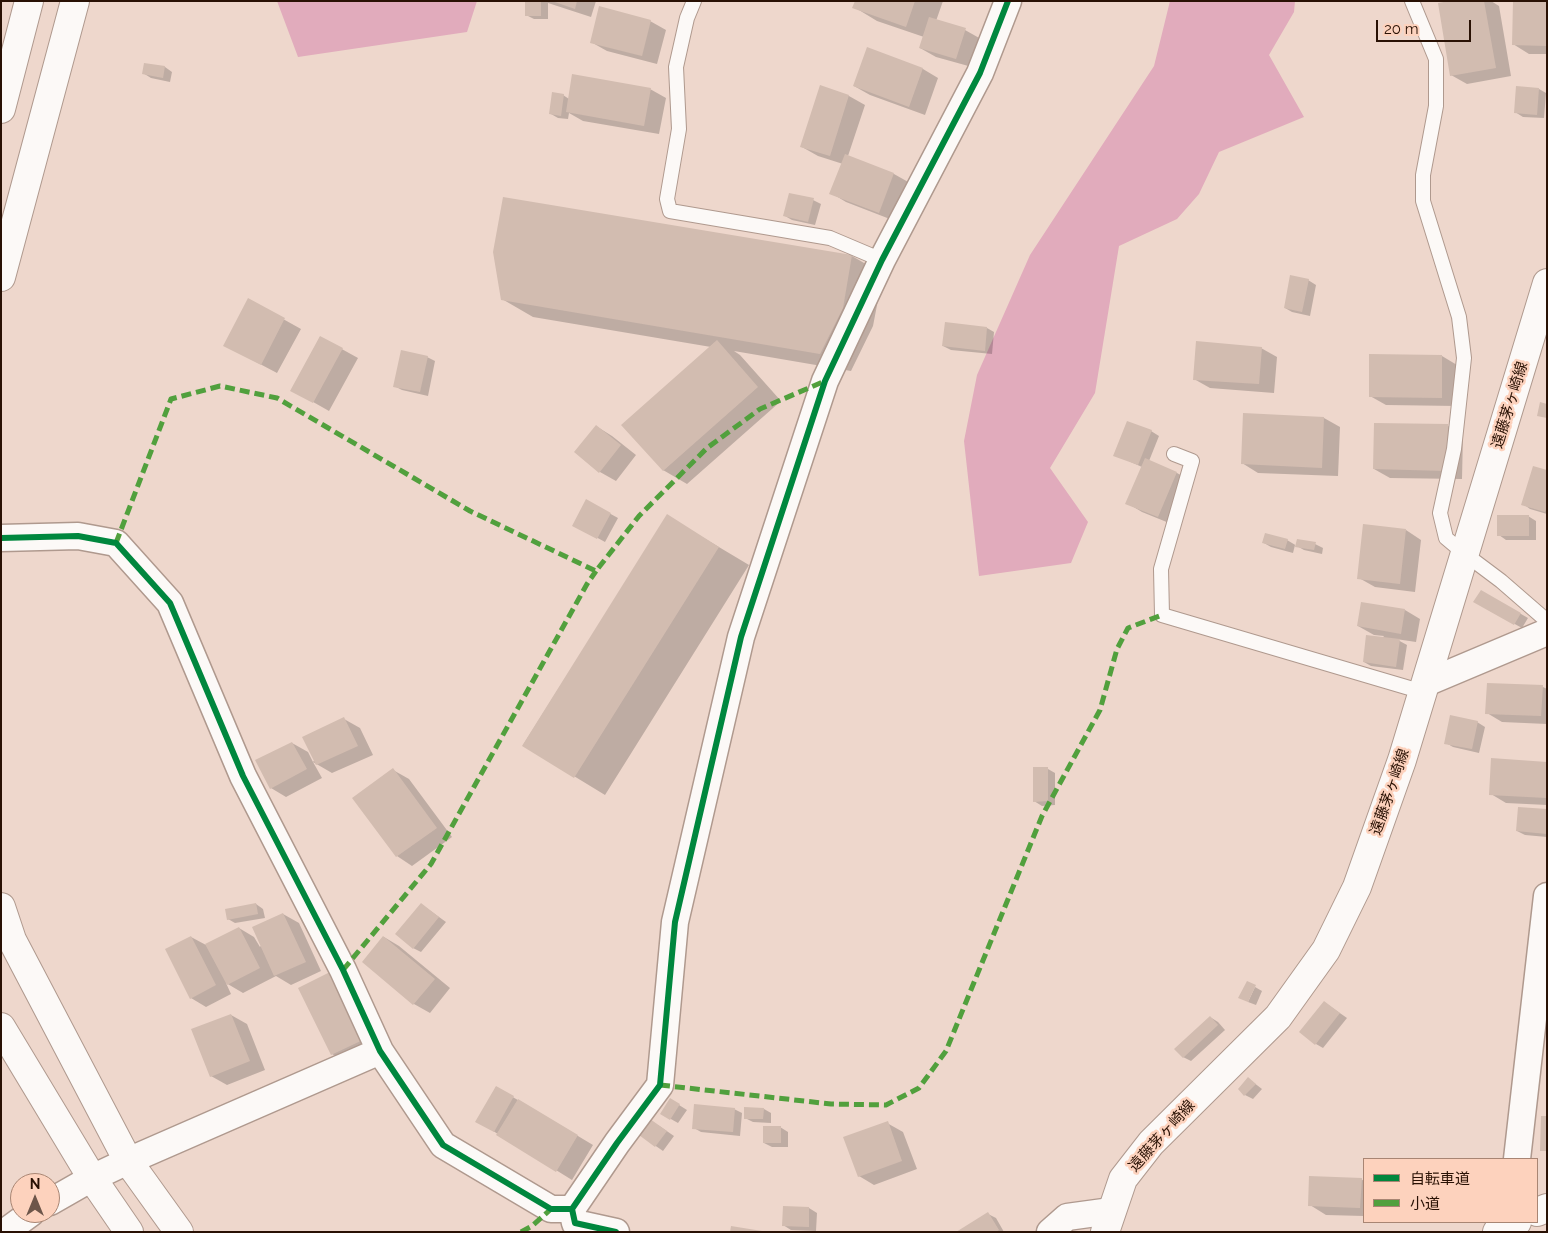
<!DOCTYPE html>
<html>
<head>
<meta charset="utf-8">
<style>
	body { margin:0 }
	#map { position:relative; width:1548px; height:1233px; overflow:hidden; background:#eed7cc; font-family:Raleway,"Noto Sans JP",sans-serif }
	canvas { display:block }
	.frame { position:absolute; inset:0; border:2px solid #291104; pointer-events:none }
	.legend { position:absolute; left:1363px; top:1158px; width:175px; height:65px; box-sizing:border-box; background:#fdd2bd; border:1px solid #a88573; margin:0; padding:6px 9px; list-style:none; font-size:15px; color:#291104 }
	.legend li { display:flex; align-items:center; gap:10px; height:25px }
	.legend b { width:25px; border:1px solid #a88573 }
	.north { position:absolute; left:10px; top:1173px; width:50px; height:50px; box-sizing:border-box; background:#fdd2bd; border:1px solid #a88573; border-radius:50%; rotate:0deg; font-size:14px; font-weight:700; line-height:20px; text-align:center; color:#291104 }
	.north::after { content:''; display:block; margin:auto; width:18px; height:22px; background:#6e564a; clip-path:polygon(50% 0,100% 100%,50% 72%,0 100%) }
	.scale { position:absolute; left:1376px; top:20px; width:95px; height:22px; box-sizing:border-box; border:2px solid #291104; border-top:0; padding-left:6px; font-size:15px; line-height:18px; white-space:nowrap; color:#291104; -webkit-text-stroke:4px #fdd2bd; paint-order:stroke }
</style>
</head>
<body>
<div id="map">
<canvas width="1548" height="1233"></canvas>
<div class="frame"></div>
<ul class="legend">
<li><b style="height:6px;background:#00873e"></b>自転車道</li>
<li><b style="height:6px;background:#51a03d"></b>小道</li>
</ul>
<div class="north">N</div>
<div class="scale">20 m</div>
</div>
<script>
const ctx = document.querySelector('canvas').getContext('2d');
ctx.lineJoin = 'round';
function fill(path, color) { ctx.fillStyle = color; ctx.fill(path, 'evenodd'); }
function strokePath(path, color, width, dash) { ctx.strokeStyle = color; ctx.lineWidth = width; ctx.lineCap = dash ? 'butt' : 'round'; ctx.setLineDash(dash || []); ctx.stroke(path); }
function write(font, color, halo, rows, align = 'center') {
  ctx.font = font + ' Raleway,"Noto Sans JP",sans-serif'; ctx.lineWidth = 5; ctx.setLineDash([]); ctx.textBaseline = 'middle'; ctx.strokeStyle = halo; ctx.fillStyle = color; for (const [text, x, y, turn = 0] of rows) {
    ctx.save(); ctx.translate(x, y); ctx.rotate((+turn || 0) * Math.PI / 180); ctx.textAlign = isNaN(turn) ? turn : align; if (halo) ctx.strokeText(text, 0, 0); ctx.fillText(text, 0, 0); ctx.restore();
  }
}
const forest = new Path2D(`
	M277,1H477L467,32L298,57Z
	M1170,1H1295L1294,12L1269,55L1304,117L1219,152L1199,194L1177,219L1119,246L1095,393L1050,468L1088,522L1071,563L979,576L964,441L977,375L1030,255L1154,66Z`);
const shadow = new Path2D(`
	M526,1H596L591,17L548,3V19H534L526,15Z
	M856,1H943L936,21L965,30L981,39L972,67L936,57L920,48L924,37L877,21L854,7Z
	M1457,1H1491L1499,6L1511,76L1467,84L1451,75Z
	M1547,1V54H1529L1513,44Z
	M650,21L666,30L657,64L607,51L591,42Z
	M868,49L923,69L938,78L925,115L870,95L854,86Z
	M145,64L165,67L172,72L170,82L151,78L143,73Z
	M821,87L849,96L865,105L848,156L894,174L910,183L895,221L846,202L831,193L843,164L818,156L802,147Z
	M650,89L666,98L659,134L583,121L569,113L568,119L558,118L551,114L563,95L569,99Z
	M1539,89L1546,93L1544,118L1523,117L1515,112Z
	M504,199L852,256L883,274L873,326L851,371L734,351L740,355L781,401L687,484L663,470L711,347L533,317L502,299Z
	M813,200L821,204L815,225L792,220L785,216Z
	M1308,280L1316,285L1310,316L1292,312L1285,308Z
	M249,300L301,329L277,373L241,354Z
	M987,328L994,332L992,354L951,350L943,346Z
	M320,337L358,358L329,411L292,390Z
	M1261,348L1277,357L1274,393L1210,388L1194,379Z
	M1442,356L1457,365V406L1386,405L1370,396Z
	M427,357L435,361L428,396L402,390L394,386Z
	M1244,415L1324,418L1340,427L1338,476L1258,473L1242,463Z
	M596,426L612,436L636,455L616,481L600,472Z
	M1448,426L1463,435L1462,479L1390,478L1374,469Z
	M1151,431L1159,436L1149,461L1177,473L1193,482L1174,525L1142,512L1127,503L1142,467L1115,455Z
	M1547,472V514L1530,509L1523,504Z
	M587,501L618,518L605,542L574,525Z
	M667,516L749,565L605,795L523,745Z
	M1528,516L1536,521V540H1506L1499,535Z
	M1406,530L1421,540L1415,592L1375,587L1359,578Z
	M1287,540L1297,546L1315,544L1323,548L1322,554L1304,550L1295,545L1293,553L1271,547L1264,543Z
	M1481,591L1528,618L1522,628L1475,602Z
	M1405,610L1420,619L1416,642L1396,639L1407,645L1403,670L1371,666L1364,662L1384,636L1374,635L1358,626Z
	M1543,687L1547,689V724L1502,722L1487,713Z
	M344,719L360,728L373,755L332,773L313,762L322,778L286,797L271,788L292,743L308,752L313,762Z
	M1477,722L1485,727L1479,753L1453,747L1446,743Z
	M1547,763V805L1506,803L1491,794Z
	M1048,769L1055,773V805L1042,806L1034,801Z
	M393,770L409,779L452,837L412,866L397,856L354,798Z
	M1547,811V837L1525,835L1517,831Z
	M256,904L263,909L265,918L235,923L228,919Z
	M421,904L446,922L421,952L413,948Z
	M283,914L299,923L321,971L291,985L276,976L243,993L226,983L231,994L206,1007L191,998V937L206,945L239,928L254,937L260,947Z
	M384,937L399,946L450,988L430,1013L414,1004L363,962Z
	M1255,987L1262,991L1256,1005L1248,1002Z
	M300,988L380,1048L348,1063L332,1054Z
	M1324,1002L1347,1018L1323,1048L1316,1044Z
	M231,1015L247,1024L265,1070L227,1085L211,1076Z
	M1210,1017L1218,1022L1225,1030L1191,1061L1183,1057Z
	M1249,1079L1262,1089L1253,1099L1245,1095Z
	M496,1087L593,1145L572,1180L477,1121Z
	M671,1100L687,1110L678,1123L662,1114Z
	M734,1109L742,1113L740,1136L701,1132L694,1128Z
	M764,1109L771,1113V1123L753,1122L745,1118Z
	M887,1123L903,1132L917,1169L874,1185L859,1176Z
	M658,1125L674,1136L663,1151L640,1135Z
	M780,1127L788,1132V1147H772L764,1143Z
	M1361,1179L1364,1181V1216L1326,1215L1310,1205Z
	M784,1207L809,1208L817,1213L816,1231L791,1230L783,1225Z
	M988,1214L996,1218L1004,1232H959Z`);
const building = new Path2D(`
	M525,1H541V16H525Z
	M552,1H577L575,9Z
	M855,1H915L906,27L852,8Z
	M1449,1H1484L1496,68L1450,76L1438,3Z
	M1513,1H1547V46L1512,45Z
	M599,6L651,20L642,56L590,43Z
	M929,17L966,28L956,59L919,48Z
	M867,47L923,68L909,107L853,86Z
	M144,63L165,66L163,78L142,74Z
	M572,74L651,88L644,126L566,112Z
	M820,85L849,95L830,156L800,147Z
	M1516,86L1539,88L1537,115L1514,113Z
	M552,92L564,94L561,116L549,114Z
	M845,154L894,173L879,213L829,194Z
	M789,193L814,198L808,222L783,216Z
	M503,197L852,255L843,308L820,354L501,300L493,252Z
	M1290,275L1309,279L1302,312L1284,308Z
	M248,298L285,318L261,365L223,346Z
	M945,322L987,327L985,351L942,346Z
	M320,336L343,348L313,403L290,391Z
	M717,340L758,387L663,471L621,425Z
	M1196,341L1262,347L1259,384L1193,380Z
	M401,350L428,356L420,392L393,387Z
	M1369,354L1442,355V398L1369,397Z
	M1540,402L1547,404V418L1537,416Z
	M1243,413L1324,417L1322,468L1241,464Z
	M1127,421L1152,430L1138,465L1113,456Z
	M1374,423L1448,424L1447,471L1373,469Z
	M596,425L621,445L599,473L574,452Z
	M1145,458L1177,472L1158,517L1125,504Z
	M1533,466L1547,470V507L1545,512L1521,505Z
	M586,499L611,513L597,539L572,526Z
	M667,514L719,547L574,778L522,746Z
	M1497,515H1529V536H1497Z
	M1363,524L1406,529L1400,584L1357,579Z
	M1265,533L1288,539L1285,549L1262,543Z
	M1297,539L1316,542L1314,550L1295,547Z
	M1481,590L1521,613L1514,625L1473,602Z
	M1361,602L1405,609L1401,634L1357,626Z
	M1366,635L1400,639L1396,667L1363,662Z
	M1487,683L1543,685L1541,716L1485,714Z
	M1450,715L1478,721L1472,749L1444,744Z
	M344,717L358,746L316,765L302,737Z
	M292,742L307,769L270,789L255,760Z
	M1491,758L1547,762V798L1489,795Z
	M1033,767H1048V801L1033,802Z
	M393,768L437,828L396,857L352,798Z
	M1518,807L1547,809V834L1516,831Z
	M256,903L258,914L227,920L225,909Z
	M421,903L439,917L413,949L395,934Z
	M283,913L306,962L274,976L252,927Z
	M239,927L260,968L227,985L205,944Z
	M191,936L216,985L190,999L165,949Z
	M383,936L435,979L413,1005L362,962Z
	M332,971L365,1039L331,1055L298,988Z
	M1247,981L1256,985L1248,1002L1238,998Z
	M1324,1001L1340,1013L1315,1045L1299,1032Z
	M231,1014L250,1061L210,1077L191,1029Z
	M1210,1016L1218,1025L1183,1058L1174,1049Z
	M1248,1077L1256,1084L1244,1096L1238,1089Z
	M496,1086L514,1096L494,1132L475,1122Z
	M670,1098L680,1104L670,1120L660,1114Z
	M518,1099L578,1135L556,1172L496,1135Z
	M694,1104L735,1108L733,1132L692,1129Z
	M744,1107L764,1108L763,1119H744Z
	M1541,1116H1547V1151H1540Z
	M650,1119L667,1131L655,1147L639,1135Z
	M888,1121L902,1161L858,1177L843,1137Z
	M763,1126H781V1143H763Z
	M1309,1176L1362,1178L1360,1208L1308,1206Z
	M783,1206L809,1207V1227L782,1226Z
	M988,1212L999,1230L996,1232H956Z
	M731,1226L762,1231V1232H730Z`);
const service = new Path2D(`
	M694,1L687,18L676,67L679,129L667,199L670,211L830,238L882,260
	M1412,1L1436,59V106L1423,175V201L1459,317L1464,358L1454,449L1440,513L1446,538L1465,554L1501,581L1547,621
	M1174,454L1192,461L1161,569L1162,615L1423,692`);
const minor = new Path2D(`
	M1,538L78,536L116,543L170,603L243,776L343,970L380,1051L443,1145L551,1209H572
	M1426,683L1547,632
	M1517,1159L1547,896
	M50,1202L92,1178L128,1161L380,1051
	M5,1232L31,1213
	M616,1232L575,1223L572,1209L617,1143L660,1085L675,922L741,637L825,381L882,260L980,73L1008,1
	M1050,1232L1067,1217L1111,1211`);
const tertiary = new Path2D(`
	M1,109L29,1
	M1,277L75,1
	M1,907L12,940L128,1161L179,1232
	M1,1027L92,1178L129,1232
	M1537,1212L1547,1208
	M1497,1232L1517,1222`);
const secondary = new Path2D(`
	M1105,1232L1123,1179L1151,1143L1278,1017L1326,950L1357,887L1402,760L1547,283`);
const quiet = new Path2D(`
	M116,543L171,399L220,386L277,398L470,511L596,571L639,516L707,448L760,409L825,381
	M343,970L431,864L587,584L596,571
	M660,1085L831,1104L886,1105L919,1088L946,1051L1042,816L1100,710L1117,649L1128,628L1162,615
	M521,1232L532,1226L551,1209`);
const cycleway = new Path2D(`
	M1,538L78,536L116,543L170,603L243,776L343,970L380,1051L443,1145L551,1209H572
	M616,1232L575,1223L572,1209L617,1143L660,1085L675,922L741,637L825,381L882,260L980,73L1008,1`);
const streetNames = [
	["遠藤茅ヶ崎線",1510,405,-73],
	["遠藤茅ヶ崎線",1390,792,-71],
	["遠藤茅ヶ崎線",1162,1136,-48]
];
fill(forest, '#e1abbc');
fill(shadow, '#0003');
fill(building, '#d2bcb0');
strokePath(service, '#af998e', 16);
strokePath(minor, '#af998e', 29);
strokePath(tertiary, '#af998e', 30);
strokePath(secondary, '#af998e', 30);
strokePath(service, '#fcf9f7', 14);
strokePath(minor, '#fcf9f7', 26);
strokePath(tertiary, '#fcf9f7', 28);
strokePath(secondary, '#fcf9f7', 28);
strokePath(quiet, '#51a03d', 5, [10, 5]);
strokePath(cycleway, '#00873e', 6);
write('15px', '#291104', '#fdd2bd', streetNames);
</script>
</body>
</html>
